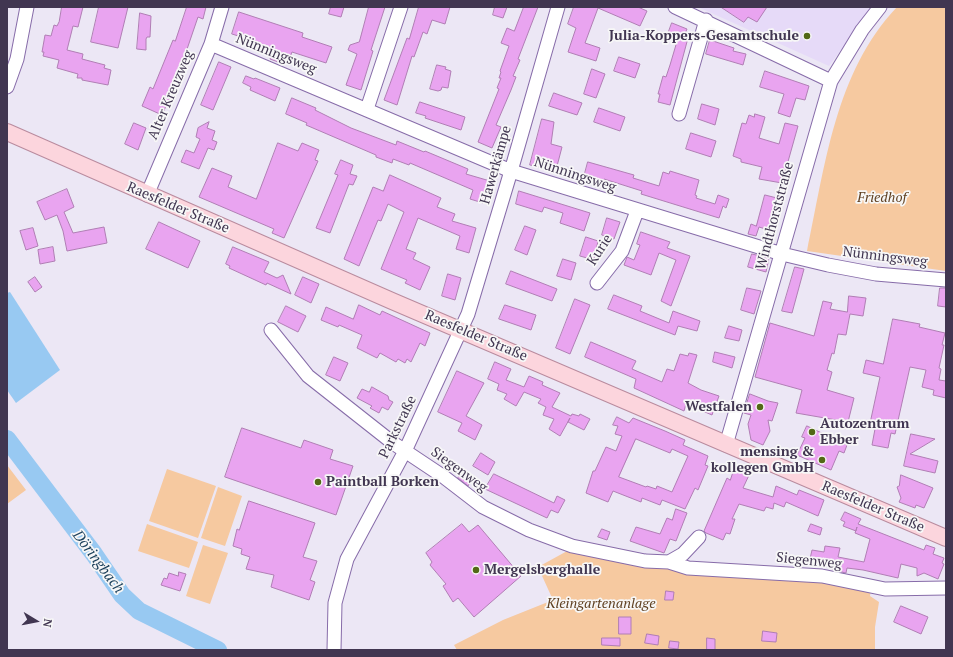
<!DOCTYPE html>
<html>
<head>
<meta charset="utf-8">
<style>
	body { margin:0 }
	#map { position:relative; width:953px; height:657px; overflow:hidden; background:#ece7f5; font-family:"PT Serif",serif }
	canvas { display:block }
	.frame { position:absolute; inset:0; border:8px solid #413651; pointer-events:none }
	.north { position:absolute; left:16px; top:601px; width:40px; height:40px; -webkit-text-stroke:3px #f7f7f7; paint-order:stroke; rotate:100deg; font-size:11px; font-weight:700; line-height:16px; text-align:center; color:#413651 }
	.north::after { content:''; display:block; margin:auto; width:14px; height:18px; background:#413651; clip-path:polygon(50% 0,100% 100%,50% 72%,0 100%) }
</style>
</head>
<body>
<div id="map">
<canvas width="953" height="657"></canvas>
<div class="frame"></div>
<div class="north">N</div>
</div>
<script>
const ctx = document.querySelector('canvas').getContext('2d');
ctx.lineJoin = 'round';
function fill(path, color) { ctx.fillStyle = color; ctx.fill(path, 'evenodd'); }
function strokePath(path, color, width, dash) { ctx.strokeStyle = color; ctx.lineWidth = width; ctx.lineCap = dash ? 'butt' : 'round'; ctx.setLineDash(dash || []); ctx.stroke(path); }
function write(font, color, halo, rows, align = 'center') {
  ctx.font = font + ' "PT Serif",serif'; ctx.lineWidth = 3.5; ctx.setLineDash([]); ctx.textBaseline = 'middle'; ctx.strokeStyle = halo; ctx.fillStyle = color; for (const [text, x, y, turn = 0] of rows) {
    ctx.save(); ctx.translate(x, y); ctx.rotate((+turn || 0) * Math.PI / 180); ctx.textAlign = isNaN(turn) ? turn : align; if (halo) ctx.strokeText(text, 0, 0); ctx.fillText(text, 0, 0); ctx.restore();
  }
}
const built = new Path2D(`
	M698,7H873L829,66Z`);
const green = new Path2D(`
	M897,7H946V271L807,251C825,167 835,72 897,7Z
	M7,465L26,490L7,504Z
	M167,469L216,486L198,538L149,521Z
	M218,487L242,496L225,546L201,538Z
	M147,524L198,542L189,568L138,551Z
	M203,545L228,553L210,604L186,596Z
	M569,550L794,577L871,589L870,596L879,602L875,627V650H457L454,645L503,620L553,600L538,567Z`);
const water = new Path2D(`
	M10,292L60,370L16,403L7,390V293Z`);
const river = new Path2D(`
	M7,439L94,554L122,595L139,611L218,650`);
const building = new Path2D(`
	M62,7H83L78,27L73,26L67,50L83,54L82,59L105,65L104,68L111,70L108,85L82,80V78H77L78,74L57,68L59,60L43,56L44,52H42L45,35L51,36L54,25L57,26L59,22Z
	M99,7H128L118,48L91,42Z
	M187,7H206L203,19L198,17L184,58L187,59L162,115L142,106L150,87L153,89L173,40L175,41Z
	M331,7H344L341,17L329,14Z
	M369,7H385L371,50L373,51L361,90L346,85L357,54L348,50L350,45L359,42Z
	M419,7H450L445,24L432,20L427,34L423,32L414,57L412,56L397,105L384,100L407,38L409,39Z
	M495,7H507L503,18L493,15Z
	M524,7H538L518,59L520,60L513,76L516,77L511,90L496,125L501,127L492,148L478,142L499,89L497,88L501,78H499L501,72L500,71L509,46L501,43L507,28L514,31Z
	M574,7H638L647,11L640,26L598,8L585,43L600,48L596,61L568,52L576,28L568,24Z
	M721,7H767L757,22L748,17L744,22Z
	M239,12L303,33L302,37L332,47L326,63L292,52L290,57L284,55L281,63L270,59L273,51L256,45L257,42L232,34Z
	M140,13L151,16L150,37H147L146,39V50L137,49Z
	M672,23L687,29L684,36L688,38L670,105L658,102L660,94H658L663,76L666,77L670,65L678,38L668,34Z
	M710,40L734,48L733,51L746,54L743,65L706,54Z
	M619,57L640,64L635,78L614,71Z
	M219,62L231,67L213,110L201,105Z
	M437,65L446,67L445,69L451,71L448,88L442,87L441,90L438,91L430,89Z
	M592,69L605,74L596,98L584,94Z
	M765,71L809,86L805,100L796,98L790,117L778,113L784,94L760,87Z
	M246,76L254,79L255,78L280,88L275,101L250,90L251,87L243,83Z
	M554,93L582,103L577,115L549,106Z
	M292,98L316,108L315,110L351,128L396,145L397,141L424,152L425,151L468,169L466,174L490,181L483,203L470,199L473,190L410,163L409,165L393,159L392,163L376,157V155L306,125L307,123L286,114Z
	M420,102L465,117L461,130L425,118L426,116L416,113Z
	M702,104L719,109L715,125L698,119Z
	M599,108L625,117L620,131L594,122Z
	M755,114L765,117L759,138L779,144L785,123L798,126L782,183L759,179L762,167L741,162V159L733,156L742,123L746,124L749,115L754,117Z
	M542,119L554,122L551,144L562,147L556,170L530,165Z
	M209,122L207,128L215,131L212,140L217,142L214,150L208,148L199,169L181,162L186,150L194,153L200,139L196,137L198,128Z
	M134,123L146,128L138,150L125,144Z
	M691,133L716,141L711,157L686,149Z
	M278,143L298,151L302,143L319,150L315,160L318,161L284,238L272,233L274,229L199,197L212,168L232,176L228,187L256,199Z
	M341,160L353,165L350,174L357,176L353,185L349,184L330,233L316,228L338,175L335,174Z
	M588,162L634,175L633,178L659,186L663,172L669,174L670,171L699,180L695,195L697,196L696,198L715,204L718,195L729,199L726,208L723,206L719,218L641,194L642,191L604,179L603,182L584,177Z
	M390,175L441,198L437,207L455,214L452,221L476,228L469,253L456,249L460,236L418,218L406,249L416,253L413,259L430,267L420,290L405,283L407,280L381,269L404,212L388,204L381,221L378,220L359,266L344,259L373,187L383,191Z
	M67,189L74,207L64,212L73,233L104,227L107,243L67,251L63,231L57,215L45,220L37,202Z
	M519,191L590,213L584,231L560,223L563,213L544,207L542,212L516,204Z
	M765,195L777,198L769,230L759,227L756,236L748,234L751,224L756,226Z
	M607,218L620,222L614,239L602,235Z
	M159,222L200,241L188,268L146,249Z
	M525,226L536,230L527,255L515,250Z
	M33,228L38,246L26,250L20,231Z
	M641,232L670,242L667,248L690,256L671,306L661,301L676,260L659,253L651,275L624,265L627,257L634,260L640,245L637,244Z
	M586,237L598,241L594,260L580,256Z
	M53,247L55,261L40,264L38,250Z
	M233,247L269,262L264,272L277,278L283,275L291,294L267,283L266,285L229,268L230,266L226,264Z
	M752,254L769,258L766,272L748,267Z
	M563,259L576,263L571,280L557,276Z
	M795,267L804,269L792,313L782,311Z
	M511,271L557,289L552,301L506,284Z
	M448,274L461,278L455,300L442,296Z
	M35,277L42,287L35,292L28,282Z
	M303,277L319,284L311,303L295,295Z
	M747,288L761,291L754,314L741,310Z
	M940,288H946V307L938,306Z
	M614,295L642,306L640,311L669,323L673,311L700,321L697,331L678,326L675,335L608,309Z
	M849,296L866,298L863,316L850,314L846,335L838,334L834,354L832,353L827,370L832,372L827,390L854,398L848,422L796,413L802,390L755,377L770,323L814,336L823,301L832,303L830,309L847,312Z
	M575,299L590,305L570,354L556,348Z
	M359,305L380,315L382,311L430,333L425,346L420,343L411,362L407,359L405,363L398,359L396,362L380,353L377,358L357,348L362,335L339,325L338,327L321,320L326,307L353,319Z
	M505,305L536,315L531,330L499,319Z
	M286,306L306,316L298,332L278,322Z
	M893,319L920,324L919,327L945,333L942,345H944L939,368L941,369L939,380L946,381V398L933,395L934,390L922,387L926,370L910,367L895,434L891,433L888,448L872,445L875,429L869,428L880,377L863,373L866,360L883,364Z
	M729,326L742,330L739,341L725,338Z
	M591,342L636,361L632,369L662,382L667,369L674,371L680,354L688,356L689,353L697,355L688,383L701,390L719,396L712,415L686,404L684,411L634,388L636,379L585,357Z
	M715,352L735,357L732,368L713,362Z
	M334,357L348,363L340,381L326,375Z
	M495,362L511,369L506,380L524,387L529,376L543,382L542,385L560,393L552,407L571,416L572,414L579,416L580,414L590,419L584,430L568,422L570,418L560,436L549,429L554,419L543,415L546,407L538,403L541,399L524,392L516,406L504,399L507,394L497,390L499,384L488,379Z
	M457,371L484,383L466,416L482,425L475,440L458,431L462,423L438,412Z
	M372,387L388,396L389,400L393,402L388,410L382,407L379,413L370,408L372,406L357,398L362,389L369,392Z
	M750,394L768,401L778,403L772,421L768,420L770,431L763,445L751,440L748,424L751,415L744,413Z
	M617,417L629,423L633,418L665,431L685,440L683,445L708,456L705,465L708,466L698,490L695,488L685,509L662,500L660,505L642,498L641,502L613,491L608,502L586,493L593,471H595L606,447L616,451L622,436L615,434L618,426L613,425ZM636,439L670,453L672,449L688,456L672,492L657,486L656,489L647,486L646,487L619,477Z
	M807,426L847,445L844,453L839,451L831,470L797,455L805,438L802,437Z
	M242,428L301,448L304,440L333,450L330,459L353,466L336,515L225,477Z
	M911,434L935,439L910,454L938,461L935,473L904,466Z
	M481,453L495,462L488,475L473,466Z
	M735,467L750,473L743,488L773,497L776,486L797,495L799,490L824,500L818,516L786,502L784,507L774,503L773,509L766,507L764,511L739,504L732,519H735L730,534L726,533L723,540L706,533L704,531L727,478L730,480Z
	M462,472L472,479L468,486L458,478Z
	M494,474L554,503L557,496L565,500L558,513L551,510L547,518L485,489Z
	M901,475L933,488L924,508L916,505L915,508L899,502L901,498L897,487L899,486Z
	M249,501L315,523L303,557L317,561L310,580L315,582L309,600L271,587L274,575L246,569L250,557L241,554L242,549L233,546L237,529L239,530Z
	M676,509L687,513L676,541L670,539L664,553L630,541L636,527L660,534L667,518L672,520Z
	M845,512L861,519L858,524L924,550L926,545L935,548L933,554L944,558L942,563L944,564L938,579L924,573L917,576V568L901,564L898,578L863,570L847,568L846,573L833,570L834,564L810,559L812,550L824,552L825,546L840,548L838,557L864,562L870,539L855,533L857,527L856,531L843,526L845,522L841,520Z
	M462,524L469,532L478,525L521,576L474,617L458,598L453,602L443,586L446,584L430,565L432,562L426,553Z
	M811,524L822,528L820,535L808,531Z
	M602,529L610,532L607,540L598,537Z
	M179,572L186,574L180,591L161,585L164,578L167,579L169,573L178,576Z
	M666,591L674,592L673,600H665Z
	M901,606L928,617L921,634L894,622Z
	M619,617H631V634H619Z
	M763,631L777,633L776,642L762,641Z
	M647,634L659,636L658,645L645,643Z
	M602,638H620V646L602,645Z
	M707,638L715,639V650H707Z
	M670,641L679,642L678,649L669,648Z`);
const minor = new Path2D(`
	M675,7L831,81
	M211,44L511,171L782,254L828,265L876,274L946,280
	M7,87L17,59L27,7
	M367,109L401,7
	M679,114L706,20
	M147,195L211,44L222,7
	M597,283L622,251L637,211
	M271,330L308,376L393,443L444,477L483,507L529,530L572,546L645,561L669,562L688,568L822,576L885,589L946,588
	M726,445L831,81L862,30L880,7
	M669,562L683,554L699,537
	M334,650L335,603L347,559L405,451L468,314L511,171L558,7`);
const major = new Path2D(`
	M7,132L392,301L946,538`);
const markers = [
	[807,36,4,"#526816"],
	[760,407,4,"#526816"],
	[812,432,4,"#526816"],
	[822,460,4,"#526816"],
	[318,482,4,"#526816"],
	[476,570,4,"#526816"]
];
const poiNames = [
	["Julia-Koppers-Gesamtschule",799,36],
	["Westfalen",752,407],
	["Autozentrum",820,424,"left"],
	["Ebber",820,440,"left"],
	["mensing &",814,452],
	["kollegen GmbH",814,468],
	["Paintball Borken",326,482,"left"],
	["Mergelsberghalle",484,570,"left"]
];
const streetNames = [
	["Nünningsweg",276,54,22],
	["Alter Kreuzweg",171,95,-67],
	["Hawerkämpe",496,165,-74],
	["Nünningsweg",575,175,18],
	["Raesfelder Straße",178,208,23],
	["Windthorststraße",775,216,-75],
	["Kurie",600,250,-57],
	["Nünningsweg",885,257,7],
	["Raesfelder Straße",476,336,23],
	["Parkstraße",398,427,-64],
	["Siegenweg",459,470,36],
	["Raesfelder Straße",873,507,23],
	["Siegenweg",809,561,6]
];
const parkNames = [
	["Friedhof",882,198],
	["Kleingartenanlage",601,604]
];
const waterNames = [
	["Döringbach",98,562,53]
];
fill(built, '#e6daf8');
fill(green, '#f6c9a0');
fill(water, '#98c9f2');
strokePath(river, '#98c9f2', 18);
fill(building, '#e9a4f0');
strokePath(building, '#b07eb4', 1);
strokePath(minor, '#876ca9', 15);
strokePath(major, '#b98b9e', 18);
strokePath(minor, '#fff', 13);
strokePath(major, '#fcd5dd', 16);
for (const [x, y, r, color] of markers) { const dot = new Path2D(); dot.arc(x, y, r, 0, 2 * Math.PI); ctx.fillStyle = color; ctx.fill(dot); strokePath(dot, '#f7f7f7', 1.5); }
write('bold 14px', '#413651', '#f7f7f7', poiNames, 'right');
write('14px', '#413651', '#f7f7f7', streetNames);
write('italic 14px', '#604122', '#f7f7f7', parkNames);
write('italic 15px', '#193e59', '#f7f7f7', waterNames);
</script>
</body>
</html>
